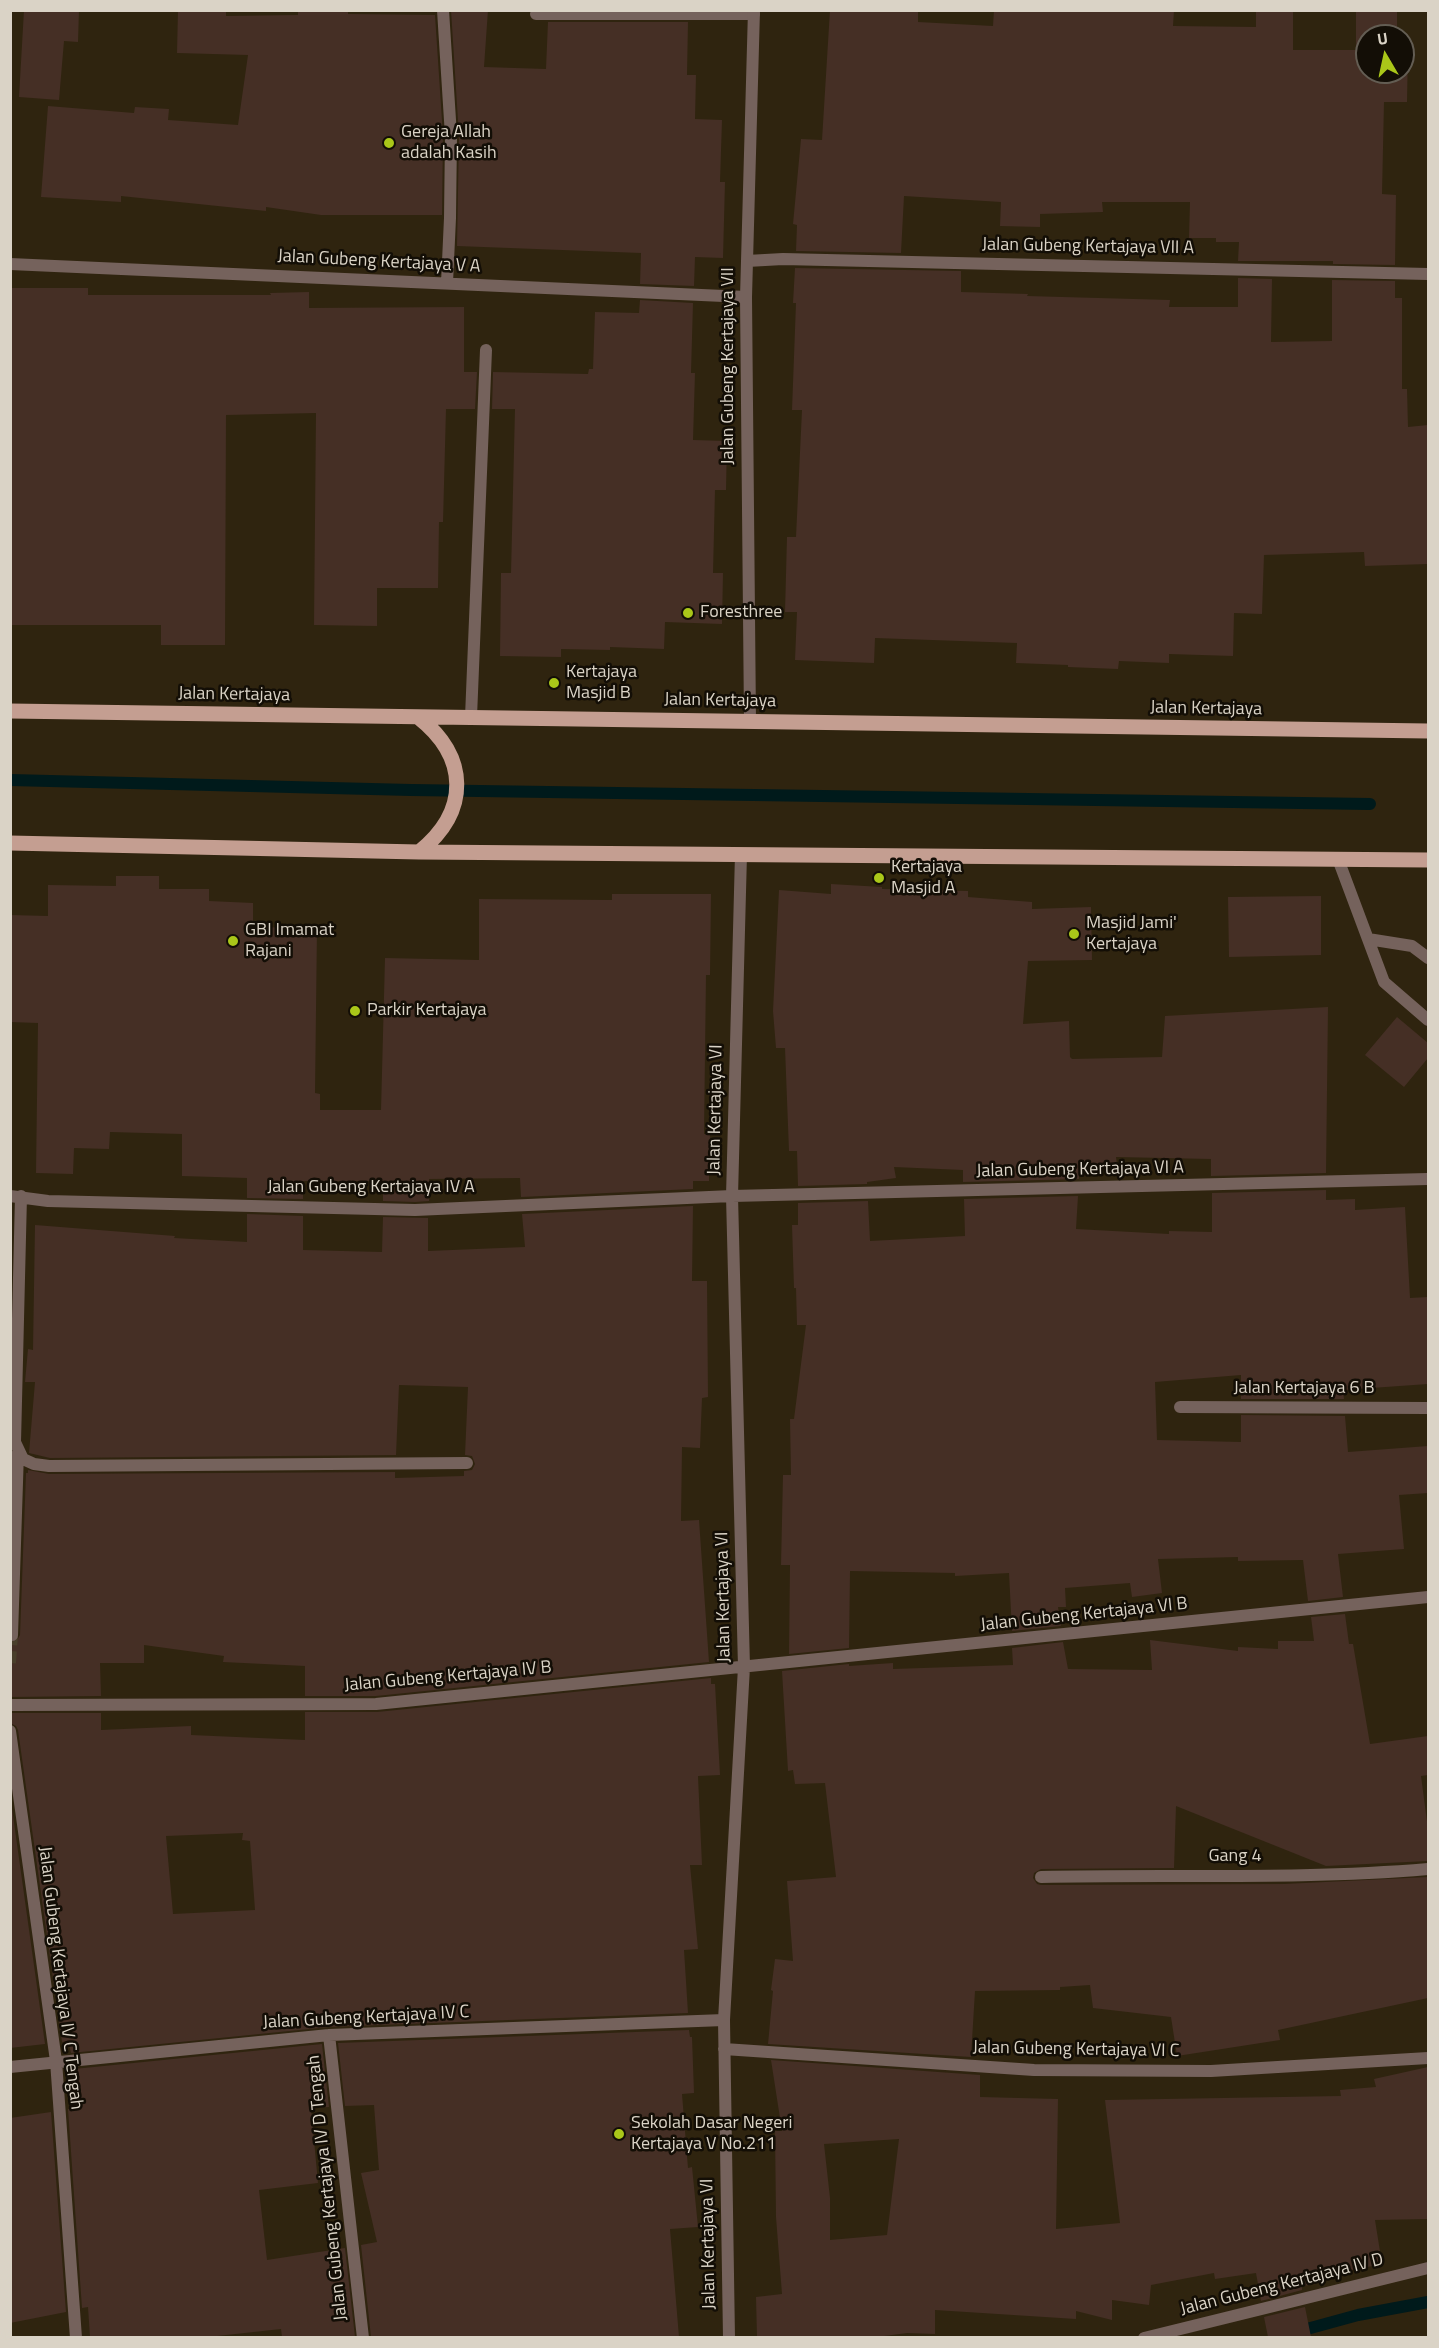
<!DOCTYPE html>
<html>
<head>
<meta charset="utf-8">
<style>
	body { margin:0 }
	#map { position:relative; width:1439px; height:2348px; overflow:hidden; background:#2f240f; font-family:"Titillium Web",sans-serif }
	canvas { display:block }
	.frame { position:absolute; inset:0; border:12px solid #dad3c6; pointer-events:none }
	.north { position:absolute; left:1355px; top:24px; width:60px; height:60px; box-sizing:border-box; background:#130e06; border:2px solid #635d53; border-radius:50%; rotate:351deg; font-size:16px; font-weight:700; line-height:24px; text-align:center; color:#dad3c6 }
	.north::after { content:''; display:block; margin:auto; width:21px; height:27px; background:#aac719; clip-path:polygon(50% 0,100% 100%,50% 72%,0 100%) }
</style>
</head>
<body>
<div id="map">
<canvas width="1439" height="2348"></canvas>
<div class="frame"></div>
<div class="north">U</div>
</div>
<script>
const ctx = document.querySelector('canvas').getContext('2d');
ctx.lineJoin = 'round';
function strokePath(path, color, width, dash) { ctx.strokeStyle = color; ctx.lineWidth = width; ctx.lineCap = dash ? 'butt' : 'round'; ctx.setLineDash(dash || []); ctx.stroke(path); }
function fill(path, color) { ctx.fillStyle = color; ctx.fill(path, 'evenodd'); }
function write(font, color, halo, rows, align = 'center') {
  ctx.font = font + ' "Titillium Web",sans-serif'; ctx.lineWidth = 5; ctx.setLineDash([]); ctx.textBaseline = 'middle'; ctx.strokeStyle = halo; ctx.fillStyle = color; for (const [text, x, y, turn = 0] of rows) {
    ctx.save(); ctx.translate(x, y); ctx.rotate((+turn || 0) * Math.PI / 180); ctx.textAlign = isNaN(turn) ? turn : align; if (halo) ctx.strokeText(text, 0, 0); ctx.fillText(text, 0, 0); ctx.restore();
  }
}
const stream = new Path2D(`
	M10,780L411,790L1370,804
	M1274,2338L1358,2315L1428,2302`);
const building = new Path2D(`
	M24,10H79L78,42L64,41L59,100L19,97Z
	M178,10H226V16L298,15V10H348V14L435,15L443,136L442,215H321L266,207V211L121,196V202L41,197L48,106L134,113L135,107L169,109L168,120L238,125L248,55L177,53Z
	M451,10H488L484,67L546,69L548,22H688L687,75H696L695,119L722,120L720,182H725L723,258L695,257L694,286L640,284L641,253L457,246L459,136Z
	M830,10H918V22L993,26L994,10H1174L1173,26L1256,27V11H1293V50H1356V10H1397V36H1367V72H1403V49H1408L1407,102H1384L1382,194L1396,195L1395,265L1333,264V261H1238L1239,242H1216V238H1189L1190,202H1102L1103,212L1040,214V227L1000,226L1001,202L904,196L901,253L796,251L797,225L793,224L801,139L822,140Z
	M795,268L961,271V292L1028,294L1027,296L1170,300L1169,307H1238V278L1272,279L1271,342L1332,341V280L1395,281V298H1402V389H1407L1408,427L1428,425V564L1365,566L1364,552L1264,555L1262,614L1234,613L1233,656L1169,654V663L1119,661L1118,669L1068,667V665L1016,663L1017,643L875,638L874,663L795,660L797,612H785L787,537H796L802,410H792L796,303H793Z
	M10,288H88V295H271L270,293L309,292V308L464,307V372H477L475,409H446L443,522H439L438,588H377V626L314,625L316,413L226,415L225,645H161V625H10Z
	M640,300L693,303L691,373H695L693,440L727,441L726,490H715L713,573H723L722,624L665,622L664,649L610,647V650L561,649V657L500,656L501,573H511L515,409H492L493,372L588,374L589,369H593L595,312L639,313Z
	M116,876H159V889H209V901L253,903V927L317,928L315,1093L320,1094V1110H381L385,958L479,960V899L612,900V894H711L710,975H706L704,1134H710L709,1181H693V1189L521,1197L520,1178L429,1179V1201L415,1202L383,1201V1181H303V1199L247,1198V1178L182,1176V1134L110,1132L109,1149L74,1148L73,1174L36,1173L38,1023L10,1022V915L48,916V885L116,886Z
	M831,884L882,887V889L968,891V897L1032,902V909L1091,907L1092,960L1028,961L1023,1024L1069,1021L1070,1057L1072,1059L1162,1057L1165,1016L1328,1007L1326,1173L1211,1176V1159L1116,1157L1117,1164L1079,1166V1179L963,1182V1170L894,1167L896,1178L867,1182V1184L798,1186L797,1151H789L785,1048H776L773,1011L779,890L831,894Z
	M1321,896V955L1229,957L1228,897Z
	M1397,1017L1428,1043V1058L1404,1087L1365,1055Z
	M1326,1190V1200L1355,1199V1210L1405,1207L1410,1298L1428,1297V1384L1343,1390L1344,1399H1241V1375L1155,1382L1157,1440L1241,1442V1415L1345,1416L1348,1452L1428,1446V1493L1399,1495L1404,1549L1338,1554L1343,1597L1308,1601L1303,1560L1238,1561V1557L1158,1559L1162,1593L1132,1597L1130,1583L1065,1588L1066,1607H1058L1061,1626L1012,1631L1009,1573L955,1576V1573L850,1571L849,1648L789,1654L790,1565H781L783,1475H791L790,1419H794L806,1325H797L796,1288H794L792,1225H798V1203L868,1201L870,1241L965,1236L964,1199L1078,1196L1076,1229L1169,1234V1231L1212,1232V1193Z
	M693,1206L692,1281H707L708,1397L702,1398L700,1448L682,1447L681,1521L699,1520L709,1662L376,1696H305V1666L223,1662L224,1656L144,1645V1663H100L101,1696L10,1697V1643L16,1642L20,1635L26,1473H28V1470L49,1474L395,1472V1478L464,1476V1471L472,1470L475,1464L472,1456L465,1455L468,1387L399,1385L396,1455L50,1458L29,1453L35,1382H25L28,1349L33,1350L35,1225L175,1236L174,1238L247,1242V1214L303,1216V1250L382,1252L383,1217L428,1218V1251L525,1247L522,1214Z
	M1345,1614L1349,1644H1353L1370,1744L1428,1736V1775L1421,1776L1428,1829V1861L1326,1866L1176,1806L1174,1868L1041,1869L1034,1873L1033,1878L1037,1884L1041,1885L1284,1884L1428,1877V1998L1278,2030L1280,2040L1177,2056L1171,2017L1093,2008L1090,1985L1060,1987V1990L975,1991L971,2057L768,2044L773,1991L771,1990L775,1959L793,1961L787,1881L836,1877L825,1783L795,1784L793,1770L788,1771L782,1671L849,1664V1666L893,1663V1669L1013,1665L1012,1648L1063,1642L1068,1669L1152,1670L1150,1640L1238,1651V1647L1278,1649V1641H1314L1311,1617Z
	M711,1678V1684H715L720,1775L698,1776L702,1865H690L698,1949L684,1950L688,2013L329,2027L71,2053L68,2041L62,2042L18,1730L16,1726L10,1723V1713H101V1730L191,1726V1735L305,1740V1712H377ZM243,1833L242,1840L250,1841L255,1910L173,1914L166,1836Z
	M10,1794L45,2044L10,2048Z
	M689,2030L690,2037H692L694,2093L682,2094L688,2168L692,2167L698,2227L670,2229L679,2337H371L361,2245L377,2242L361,2173L379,2170L374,2105L345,2106L338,2043Z
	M322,2044L329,2107L311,2108L318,2183L259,2190L267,2260L345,2248L355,2337H282L281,2329L208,2337H90L88,2307L82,2308L68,2109L82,2107L74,2069Z
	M771,2060L980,2075V2097L1058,2099L1056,2229L1120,2223L1105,2100L1341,2096L1340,2090L1376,2087L1374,2079L1428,2067V2219L1375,2220L1382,2264L1309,2279L1310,2285L1302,2286V2290L1261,2301L1256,2273L1215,2279L1214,2273L1151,2285L1149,2305L1112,2300V2320L1076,2311V2319L935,2310V2334L907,2333L877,2337H757L756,2297L782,2294L776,2217L775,2131H782ZM899,2139L887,2235L830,2240V2198L824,2144Z
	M51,2112L66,2312L10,2323V2118Z
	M1305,2307L1311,2337H1268L1264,2317Z`);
const streetTunnel = new Path2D(`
	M10,1663L12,1635`);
const lane = new Path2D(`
	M536,14H754
	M471,717L486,350
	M1338,859L1384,982L1428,1020
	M1368,939L1412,946L1428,958`);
const street = new Path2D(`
	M443,10L451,136L450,218L447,283
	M747,261L783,259L1428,274
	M10,264L746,297
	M750,721L746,297L754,10
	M10,1196L48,1201L415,1210L732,1196L1428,1179
	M21,1196L15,1442L23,1459L34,1464L49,1466L467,1463
	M1180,1407L1428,1408
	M12,1635L18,1452
	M10,1705L376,1704L1428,1597
	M10,1731L56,2061L76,2338
	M1041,1877C1170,1874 1300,1880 1428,1869
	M329,2035L363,2338
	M724,2049L1034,2070L1211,2071L1428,2058
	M10,2067L329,2035L724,2020
	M729,2338L724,2020L744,1667L732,1196L741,854
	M1144,2338L1428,2268`);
const primary = new Path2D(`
	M10,711L1428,731
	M418,717C469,757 470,811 419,852
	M10,843L419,852L1428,860`);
const markers = [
	[389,143,6,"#aac719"],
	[688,613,6,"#aac719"],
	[554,683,6,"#aac719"],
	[879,878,6,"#aac719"],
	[1074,934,6,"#aac719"],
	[233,941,6,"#aac719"],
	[355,1011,6,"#aac719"],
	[619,2134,6,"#aac719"]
];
const poiNames = [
	["Gereja Allah",401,133],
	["adalah Kasih",401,154],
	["Foresthree",700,613],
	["Kertajaya",566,673],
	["Masjid B",566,694],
	["Kertajaya",891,868],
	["Masjid A",891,889],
	["Masjid Jami'",1086,924],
	["Kertajaya",1086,945],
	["GBI Imamat",245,931],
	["Rajani",245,952],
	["Parkir Kertajaya",367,1011],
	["Sekolah Dasar Negeri",631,2124],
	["Kertajaya V No.211",631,2145]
];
const streetNames = [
	["Jalan Gubeng Kertajaya VII A",1088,247,1],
	["Jalan Gubeng Kertajaya V A",379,262,3],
	["Jalan Gubeng Kertajaya VII",729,366,-90],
	["Jalan Kertajaya",234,695,1],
	["Jalan Kertajaya",720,701,1],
	["Jalan Kertajaya",1206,709,1],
	["Jalan Kertajaya VI",716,1110,-89],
	["Jalan Gubeng Kertajaya VI A",1080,1170,-1],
	["Jalan Gubeng Kertajaya IV A",371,1188],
	["Jalan Kertajaya 6 B",1304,1389],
	["Jalan Kertajaya VI",724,1597,-91],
	["Jalan Gubeng Kertajaya VI B",1084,1615,-6],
	["Jalan Gubeng Kertajaya IV B",448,1677,-5],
	["Gang 4",1235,1857],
	["Jalan Gubeng Kertajaya IV C Tengah",60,1978,83],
	["Jalan Gubeng Kertajaya IV C",366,2018,-3],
	["Jalan Gubeng Kertajaya VI C",1076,2050,1],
	["Jalan Gubeng Kertajaya IV D Tengah",328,2188,-96],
	["Jalan Kertajaya VI",709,2244,-91],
	["Jalan Gubeng Kertajaya IV D",1282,2285,-14]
];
strokePath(stream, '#001a1b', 12);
fill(building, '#452f25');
strokePath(streetTunnel, '#493e2a', 12, [12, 6]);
strokePath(lane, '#75625c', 12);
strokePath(street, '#75625c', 12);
strokePath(primary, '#c49e91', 15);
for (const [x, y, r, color] of markers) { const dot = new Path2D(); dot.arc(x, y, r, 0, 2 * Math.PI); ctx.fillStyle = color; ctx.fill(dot); strokePath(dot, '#130e06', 2); }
write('18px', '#dad3c6', '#130e06', poiNames, 'left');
write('18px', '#dad3c6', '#130e06', streetNames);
</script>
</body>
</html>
